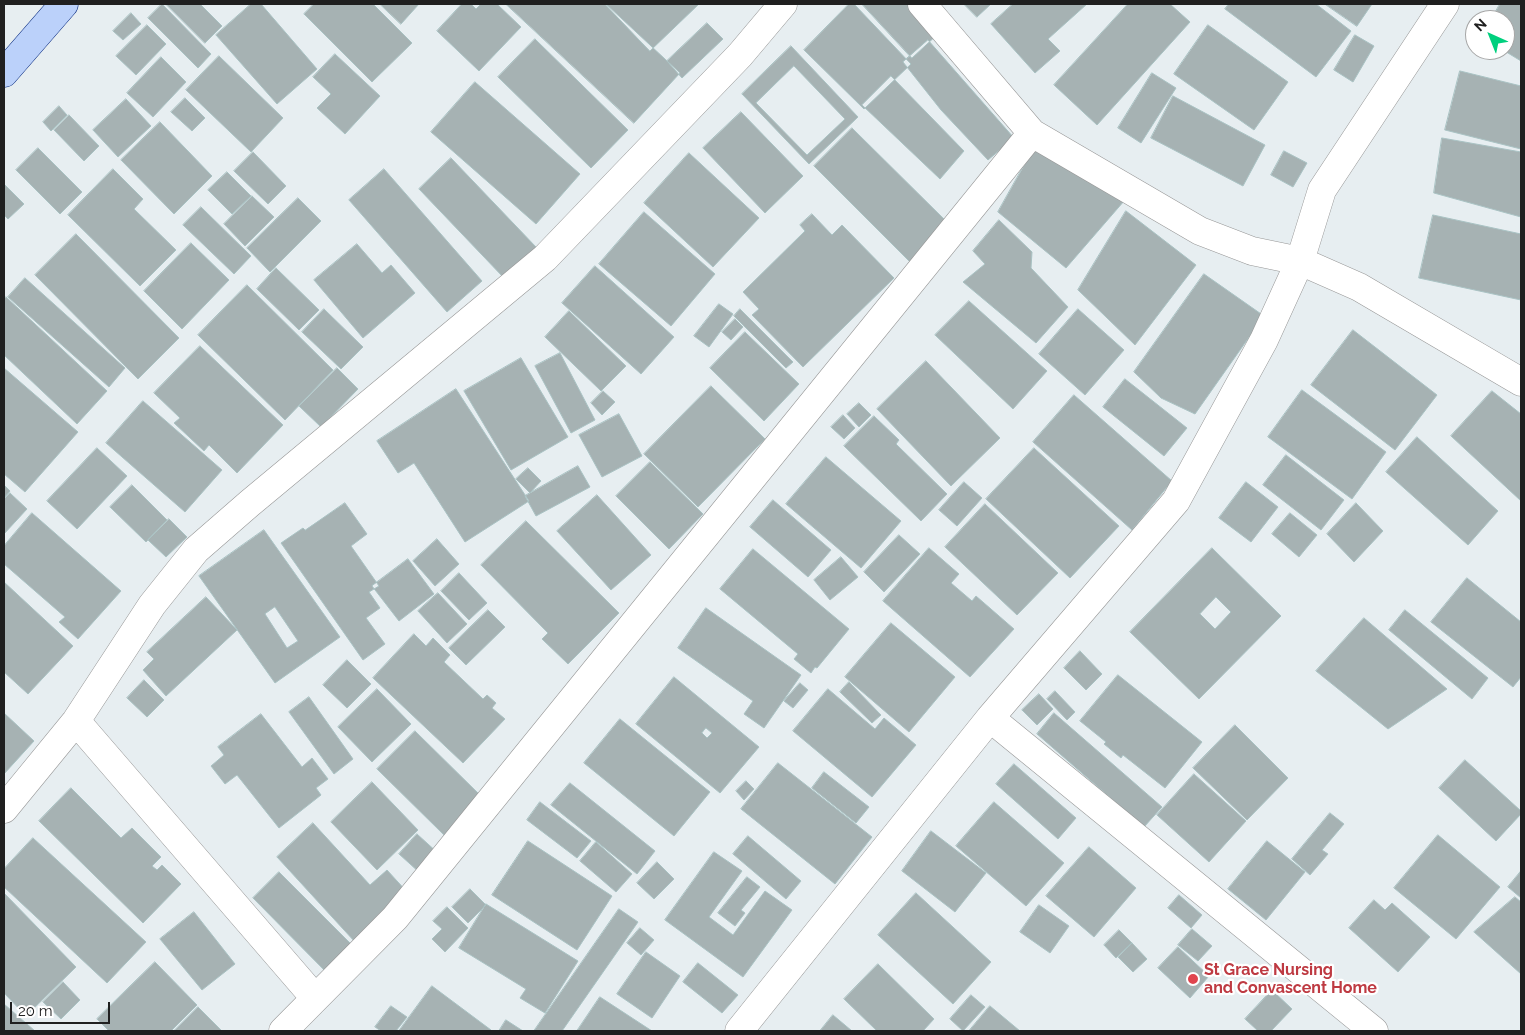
<!DOCTYPE html>
<html>
<head>
<meta charset="utf-8">
<style>
	body { margin:0 }
	#map { position:relative; width:1525px; height:1035px; overflow:hidden; background:#e7eef1; font-family:Raleway,sans-serif }
	canvas { display:block }
	.frame { position:absolute; inset:0; border:5px solid #202020; pointer-events:none }
	.north { position:absolute; left:1465px; top:10px; width:50px; height:50px; box-sizing:border-box; background:#fff; border:1px solid #a6a6a6; border-radius:50%; rotate:316deg; font-size:14px; font-weight:700; line-height:20px; text-align:center; color:#202020 }
	.north::after { content:''; display:block; margin:auto; width:18px; height:22px; background:#00d07e; clip-path:polygon(50% 0,100% 100%,50% 72%,0 100%) }
	.scale { position:absolute; left:10px; top:1002px; width:100px; height:22px; box-sizing:border-box; border:2px solid #202020; border-top:0; padding-left:6px; font-size:15px; line-height:18px; white-space:nowrap; color:#202020; -webkit-text-stroke:4px #fff; paint-order:stroke }
</style>
</head>
<body>
<div id="map">
<canvas width="1525" height="1035"></canvas>
<div class="frame"></div>
<div class="north">N</div>
<div class="scale">20 m</div>
</div>
<script>
const ctx = document.querySelector('canvas').getContext('2d');
ctx.lineJoin = 'round';
function fill(path, color) { ctx.fillStyle = color; ctx.fill(path, 'evenodd'); }
function strokePath(path, color, width, dash) { ctx.strokeStyle = color; ctx.lineWidth = width; ctx.lineCap = dash ? 'butt' : 'round'; ctx.setLineDash(dash || []); ctx.stroke(path); }
function write(font, color, halo, rows, align = 'center') {
  ctx.font = font + ' Raleway,sans-serif'; ctx.lineWidth = 4.5; ctx.setLineDash([]); ctx.textBaseline = 'middle'; ctx.strokeStyle = halo; ctx.fillStyle = color; for (const [text, x, y, turn = 0] of rows) {
    ctx.save(); ctx.translate(x, y); ctx.rotate((+turn || 0) * Math.PI / 180); ctx.textAlign = isNaN(turn) ? turn : align; if (halo) ctx.strokeText(text, 0, 0); ctx.fillText(text, 0, 0); ctx.restore();
  }
}
const building = new Path2D(`
	M162,4L211,54L198,68L148,18Z
	M166,4H200L222,26L205,43Z
	M251,4H261L317,69L277,104L216,35Z
	M314,4H373L412,43L372,82L304,14Z
	M380,4H419L401,24Z
	M462,4H471L476,9L481,4H497L521,27L479,71L437,31Z
	M506,4H606L680,73L634,123Z
	M605,4H699L650,51Z
	M849,4H854L911,64L864,109L804,50Z
	M862,4H911L939,33L912,58Z
	M964,4H991L977,17Z
	M1013,4H1087L1048,39L1060,51L1035,73L991,24Z
	M1128,4H1170L1190,22L1097,125L1054,85Z
	M1229,4H1316L1351,31L1316,77L1225,9Z
	M1325,4H1372L1357,26Z
	M1500,4H1521V61L1503,50H1505V20H1491Z
	M131,13L141,24L123,40L113,31Z
	M707,23L723,39L682,78L667,61Z
	M147,25L166,44L136,75L116,56Z
	M1208,25L1288,82L1254,130L1174,74Z
	M1355,35L1374,46L1353,82L1334,70Z
	M535,39L628,130L591,168L498,77Z
	M928,40L1014,138L988,160L941,110L903,62Z
	M791,46L858,117L809,164L742,94Z
	M335,54L380,96L345,134L317,108L331,94L313,77Z
	M219,56L283,118L251,152L186,90Z
	M161,57L186,82L153,117L127,93Z
	M794,66L845,119L807,155L756,103Z
	M1460,71L1521,86V149L1445,130Z
	M1152,73L1176,88L1141,143L1118,128Z
	M891,76L964,151L940,179L862,105Z
	M475,82L580,174L536,224L431,132Z
	M1173,96L1265,145L1243,186L1151,138Z
	M185,98L205,118L192,131L171,112Z
	M126,99L151,126L118,157L93,130Z
	M59,106L67,115L51,131L43,122Z
	M741,112L803,176L765,213L703,148Z
	M69,115L99,146L84,161L54,130Z
	M160,122L212,176L174,214L121,160Z
	M852,128L948,223L910,262L814,166Z
	M1442,138L1521,152V217L1434,193Z
	M1039,139L1131,193L1066,268L998,212Z
	M38,148L82,192L60,214L16,170Z
	M1284,151L1307,163L1293,187L1271,175Z
	M253,152L286,186L268,204L234,171Z
	M689,153L759,218L713,267L644,203Z
	M451,158L536,247L504,278L419,189Z
	M113,169L143,199L134,209L176,250L140,286L68,215Z
	M384,169L482,281L447,312L349,200Z
	M227,172L251,196L232,214L208,190Z
	M4,184L24,204L8,219L4,215Z
	M252,196L274,217L245,246L224,224Z
	M298,198L321,221L270,272L247,248Z
	M201,207L251,256L234,274L183,225Z
	M1126,211L1196,265L1135,345L1078,290Z
	M644,212L715,274L671,326L599,264Z
	M812,214L832,235L842,225L894,278L803,367L752,315L759,309L743,292L805,231L800,225Z
	M1433,215L1521,234V300L1419,278Z
	M999,220L1032,252L1031,268L1068,307L1036,343L963,282L985,264L973,251Z
	M76,234L179,338L138,379L35,275Z
	M191,243L229,280L182,329L144,291Z
	M357,244L382,273L391,265L415,293L363,338L314,280Z
	M595,266L674,337L641,374L562,303Z
	M276,268L319,310L299,330L257,289Z
	M1204,274L1264,316L1195,414L1161,398L1134,372Z
	M25,278L125,368L109,387L8,297Z
	M247,285L333,370L285,420L198,335Z
	M6,297L107,391L77,424L4,355V299Z
	M969,301L1047,371L1013,409L935,335Z
	M719,304L733,314L709,347L694,336Z
	M324,309L363,347L341,369L302,332Z
	M740,309L793,362L786,368L734,316Z
	M1078,309L1124,350L1085,395L1039,354Z
	M569,311L626,366L601,391L545,337Z
	M735,319L743,327L731,340L722,332Z
	M1353,330L1437,395L1395,450L1311,385Z
	M745,332L799,384L764,421L710,368Z
	M200,346L283,425L237,473L209,445L204,451L174,423L180,418L154,393Z
	M560,353L595,420L571,433L535,366Z
	M521,358L568,437L511,470L464,391Z
	M926,361L1000,438L951,486L877,409Z
	M4,368L78,432L25,492L4,474Z
	M337,368L358,389L321,427L299,406Z
	M1125,379L1187,428L1164,456L1103,407Z
	M711,386L765,439L698,507L644,454Z
	M456,389L529,501L465,542L414,463L398,473L377,441Z
	M1302,390L1386,452L1352,499L1268,437Z
	M603,391L615,402L602,415L591,403Z
	M1492,391L1521,414V501L1451,436Z
	M1074,395L1172,481L1132,530L1033,442Z
	M143,401L222,470L185,512L106,443Z
	M859,403L871,415L859,427L847,414Z
	M619,414L642,456L602,477L579,435Z
	M843,415L855,428L844,439L831,427Z
	M874,416L899,440L896,444L947,494L921,521L844,446Z
	M1417,437L1498,511L1468,545L1386,472Z
	M97,448L127,476L77,529L47,501Z
	M1034,448L1119,526L1070,578L986,499Z
	M1286,455L1344,500L1321,530L1263,485Z
	M826,457L901,521L861,568L786,504Z
	M650,462L703,514L669,549L616,496Z
	M578,466L590,487L536,516L525,496Z
	M528,468L541,481L530,493L516,479Z
	M964,482L982,498L957,526L939,510Z
	M1246,482L1278,507L1251,542L1219,518Z
	M4,485L10,491L4,498Z
	M132,485L167,520L146,542L110,507Z
	M10,493L27,509L4,534V499Z
	M597,495L651,555L611,590L557,531Z
	M773,500L831,550L808,577L750,527Z
	M345,503L367,534L351,546L379,586L369,592L380,608L366,618L385,644L363,660L281,543L303,528L305,530Z
	M1356,503L1383,531L1354,562L1327,534Z
	M985,504L1058,573L1017,615L945,547Z
	M32,513L121,591L78,639L59,622L65,617L4,564V546Z
	M1290,513L1317,535L1299,557L1272,534Z
	M169,519L187,537L166,557L148,540Z
	M526,521L619,613L568,664L542,639L548,633L481,565Z
	M264,530L340,637L275,683L199,576ZM275,607L298,641L287,648L265,614Z
	M899,535L920,554L884,592L864,572Z
	M437,539L459,564L435,586L413,561Z
	M929,548L959,574L951,583L972,601L976,596L1014,629L970,677L883,601Z
	M1212,548L1281,616L1199,699L1130,632ZM1216,597L1231,612L1215,629L1200,614Z
	M753,549L849,629L817,668L815,667L811,673L794,659L798,654L720,589Z
	M841,557L858,577L830,600L814,580Z
	M408,559L434,594L399,621L372,586Z
	M459,573L487,603L469,620L441,591Z
	M1467,578L1521,622V677L1513,687L1431,622Z
	M4,582L73,646L28,694L4,672Z
	M438,593L467,624L447,643L418,611Z
	M206,597L237,630L166,696L143,670L154,659L147,652Z
	M706,608L801,675L764,728L744,714L753,701L678,648Z
	M488,610L505,627L466,665L449,648Z
	M1405,610L1488,678L1472,699L1389,630Z
	M1364,618L1447,689L1388,729L1316,671Z
	M891,623L955,677L909,732L845,677Z
	M414,634L426,646L433,638L450,655L444,662L483,699L487,695L496,703L492,708L505,719L463,763L373,678Z
	M1080,651L1102,674L1086,690L1064,668Z
	M347,660L371,684L347,708L323,685Z
	M1118,675L1202,742L1165,788L1123,755L1121,758L1104,744L1106,742L1080,721Z
	M674,677L759,747L720,793L636,724ZM706,728L712,733L707,738L702,733Z
	M144,680L164,700L147,717L127,698Z
	M849,682L881,715L872,723L840,692Z
	M800,683L808,690L793,708L784,701Z
	M377,689L411,724L372,762L338,727Z
	M828,689L875,729L884,718L916,745L872,797L793,731Z
	M1055,691L1075,712L1067,720L1047,699Z
	M1039,694L1053,709L1037,725L1022,710Z
	M309,697L353,759L334,774L289,712Z
	M4,713L34,741L4,774Z
	M1054,713L1162,807L1144,827L1037,734Z
	M261,714L302,767L312,758L328,779L316,788L321,795L279,828L237,775L225,784L211,766L224,755L218,747Z
	M620,719L710,792L674,836L584,763Z
	M1235,725L1288,778L1247,820L1193,768Z
	M415,731L481,796L444,835L377,769Z
	M1465,760L1521,811V814L1496,841L1439,788Z
	M778,763L872,837L835,884L741,809Z
	M1014,764L1076,818L1058,839L996,784Z
	M824,772L869,807L856,823L812,788Z
	M1194,774L1246,821L1209,862L1157,815Z
	M746,781L754,789L744,800L736,791Z
	M372,782L418,830L377,870L331,822Z
	M570,783L655,851L637,874L551,805Z
	M71,788L121,838L132,828L161,857L152,866L157,870L162,865L181,884L143,923L39,821Z
	M540,802L591,841L577,858L527,820Z
	M994,802L1064,863L1026,906L956,846Z
	M1330,813L1344,824L1322,850L1328,854L1310,875L1292,859Z
	M313,823L370,885L387,870L408,893L355,942L277,857Z
	M931,831L986,873L955,912L902,871Z
	M417,834L439,854L420,873L399,854Z
	M1438,835L1500,887L1456,939L1394,888Z
	M748,836L801,881L786,899L733,854Z
	M33,838L146,942L107,983L4,887V869Z
	M528,841L612,896L577,950L492,895Z
	M1267,841L1305,872L1266,920L1228,889Z
	M596,842L632,874L616,892L580,861Z
	M1089,847L1136,888L1094,937L1046,896Z
	M714,852L742,871L709,917L733,935L765,891L792,910L743,977L665,920Z
	M657,862L674,879L654,899L637,883Z
	M1521,871V898L1508,887Z
	M279,872L359,952L332,978L253,898Z
	M747,877L760,887L741,910L745,913L735,926L718,913Z
	M470,889L486,905L468,923L452,907Z
	M4,893L76,967L26,1016L4,993Z
	M916,893L991,962L953,1004L878,935Z
	M1179,895L1202,915L1191,928L1168,908Z
	M1515,897L1521,902V974L1474,932Z
	M1374,900L1385,910L1392,903L1430,937L1398,972L1349,928Z
	M486,904L578,961L545,1013L520,998L526,989L459,948Z
	M1039,905L1069,926L1050,953L1020,932Z
	M447,907L468,928L445,952L432,939L442,929L433,921Z
	M619,909L638,922L562,1031H534Z
	M194,912L235,964L202,990L160,939Z
	M640,928L654,940L641,955L627,943Z
	M1192,929L1212,946L1198,961L1178,945Z
	M1119,930L1132,943L1116,958L1104,945Z
	M1132,943L1147,959L1133,972L1118,957Z
	M1178,947L1209,976L1190,998L1158,968Z
	M646,952L680,976L652,1018L617,994Z
	M155,962L197,1005L171,1031H109L97,1019Z
	M698,963L738,995L722,1013L683,982Z
	M878,964L934,1019L923,1031H877L844,999Z
	M63,982L80,1000L61,1019L43,1002Z
	M432,986L491,1030L489,1031H399Z
	M1272,990L1292,1009L1271,1031H1258L1245,1019Z
	M971,995L985,1007L963,1031L950,1019Z
	M600,997L652,1031H577Z
	M4,1004L35,1031H4Z
	M391,1006L407,1017L396,1031H381L375,1027Z
	M990,1006L1020,1031H969Z
	M198,1007L222,1031H174Z
	M833,1015L852,1031H820Z
	M506,1020L523,1031H499Z`);
const minor = new Path2D(`
	M922,4L1032,133L1200,231L1252,251L1300,261L1359,287L1521,382
	M990,718L1374,1031
	M76,721L315,998
	M4,809L76,721L152,605L196,550L250,503L545,258L740,55L783,4
	M283,1031L395,918L1032,133
	M739,1031L990,718L1176,501L1264,340L1300,261L1322,190L1445,4`);
const secondary = new Path2D(`
	M4,73L64,4`);
const markers = [
	[1193,979,6,"#e0444e"]
];
const healthNames = [
	["St Grace Nursing",1204,970],
	["and Convascent Home",1204,988]
];
fill(building, '#a6b2b3');
strokePath(building, '#a9c2c3', 1);
strokePath(minor, '#979797', 29);
strokePath(secondary, '#04267b', 29);
strokePath(minor, '#fff', 28);
strokePath(secondary, '#bbd1fa', 28);
for (const [x, y, r, color] of markers) { const dot = new Path2D(); dot.arc(x, y, r, 0, 2 * Math.PI); ctx.fillStyle = color; ctx.fill(dot); strokePath(dot, '#fff', 2); }
write('bold 16px', '#be3a42', '#fff', healthNames, 'left');
</script>
</body>
</html>
